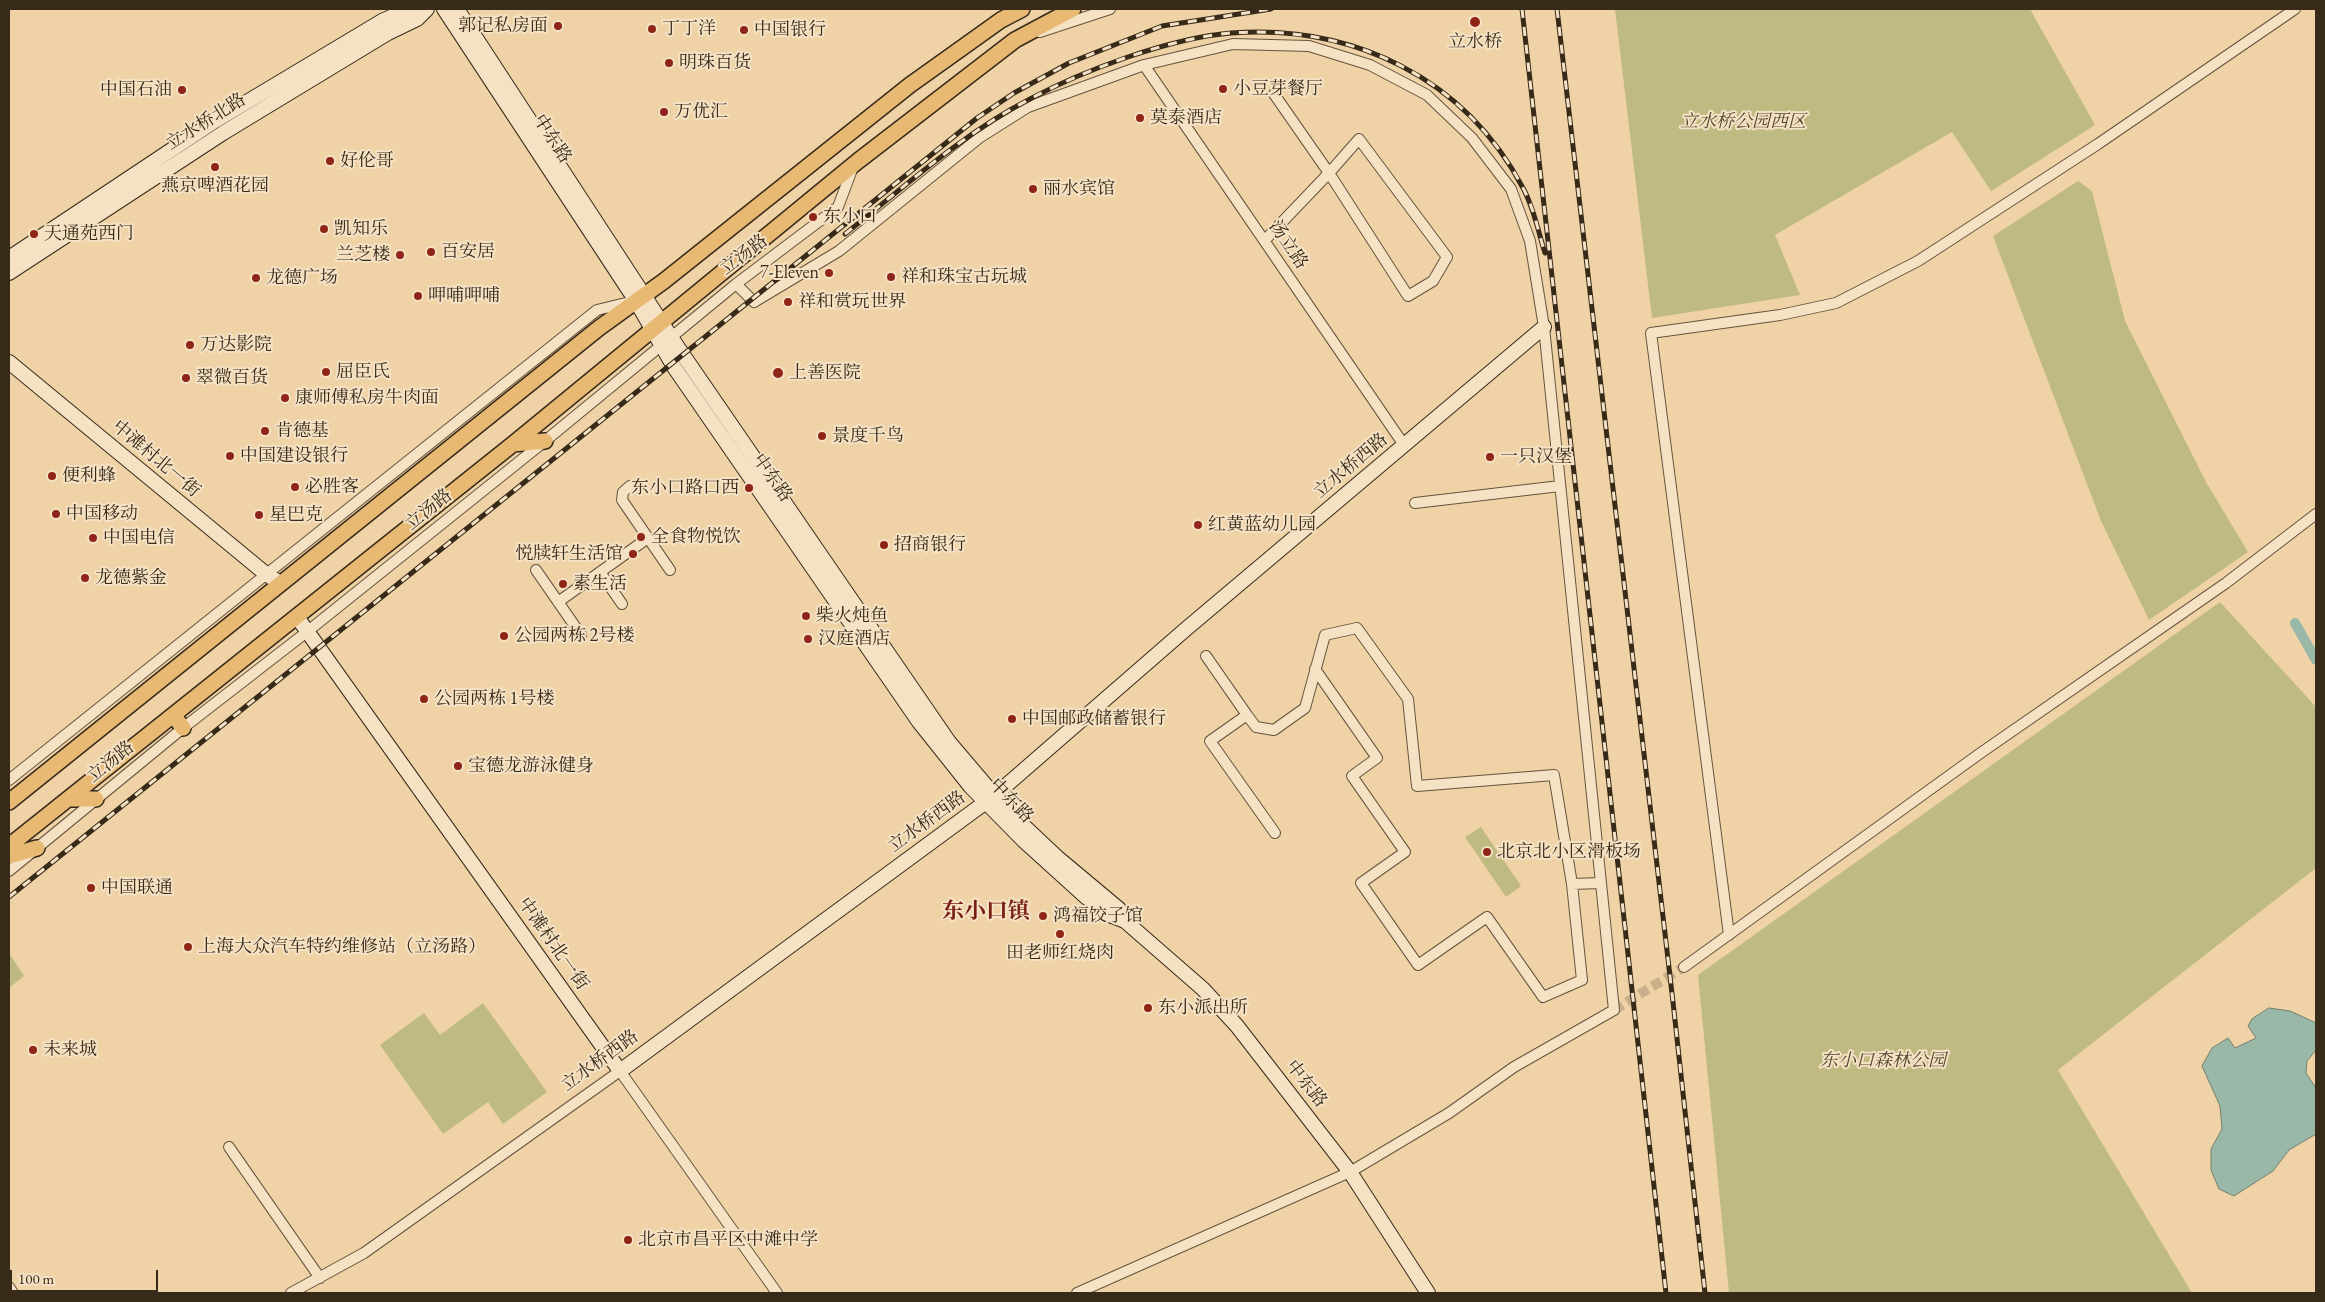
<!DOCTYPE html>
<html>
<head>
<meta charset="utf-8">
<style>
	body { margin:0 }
	#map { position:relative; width:2325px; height:1302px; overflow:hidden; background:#efd2a6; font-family:"EB Garamond",serif }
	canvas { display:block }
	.frame { position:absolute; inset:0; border:10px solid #372a19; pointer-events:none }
	.scale { position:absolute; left:10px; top:1270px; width:148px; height:22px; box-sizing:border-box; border:2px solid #372a19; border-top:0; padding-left:6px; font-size:15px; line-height:18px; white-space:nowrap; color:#372a19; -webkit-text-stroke:4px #f5e2c5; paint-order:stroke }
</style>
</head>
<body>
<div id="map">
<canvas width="2325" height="1302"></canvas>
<div class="frame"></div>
<div class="scale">100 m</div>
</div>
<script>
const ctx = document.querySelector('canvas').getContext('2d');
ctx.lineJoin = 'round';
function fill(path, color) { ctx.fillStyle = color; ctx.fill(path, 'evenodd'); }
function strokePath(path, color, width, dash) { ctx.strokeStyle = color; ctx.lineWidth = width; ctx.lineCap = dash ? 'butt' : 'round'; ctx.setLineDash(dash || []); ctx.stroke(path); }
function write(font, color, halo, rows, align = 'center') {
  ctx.font = font + ' "EB Garamond","Noto Serif SC",serif'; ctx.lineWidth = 4; ctx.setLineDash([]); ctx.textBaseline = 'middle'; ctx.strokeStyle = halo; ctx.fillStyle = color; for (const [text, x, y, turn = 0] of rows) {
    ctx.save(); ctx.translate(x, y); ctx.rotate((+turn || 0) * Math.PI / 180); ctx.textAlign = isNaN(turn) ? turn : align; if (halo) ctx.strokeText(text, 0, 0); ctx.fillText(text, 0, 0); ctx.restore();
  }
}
const green = new Path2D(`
	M1615,9H2030L2095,125L1991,191L1952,132L1775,235L1800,295L1652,318Z
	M2078,181L2092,191L2125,321L2206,482L2248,552L2149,620L2101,521L1993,236Z
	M2220,602L2316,707V868L2058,1070L2192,1293H1729L1698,975Z
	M1481,827L1521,886L1506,897L1465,837Z
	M9,953L24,976L9,988Z
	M483,1003L547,1092L503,1124L488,1102L443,1134L380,1045L424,1013L440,1035Z`);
const water = new Path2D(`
	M2269,1008L2290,1011L2316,1023V1050L2307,1061L2306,1073L2316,1088V1134L2289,1150L2273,1171L2234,1196L2219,1189L2211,1170V1149L2222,1129L2220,1106L2202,1066L2212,1048L2228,1038L2235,1048L2256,1038L2248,1026L2252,1019Z`);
const canal = new Path2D(`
	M2295,623L2316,660`);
const streetTunnel = new Path2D(`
	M1614,1010L1684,967`);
const street = new Path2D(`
	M1040,32L1110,9
	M1144,65L1404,445
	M1359,139L1447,257L1433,281L1408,296L1329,173Z
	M1265,240L1329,173L1274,94
	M736,284L754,302L839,251L979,138L1028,107L1144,65L1233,44L1309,46L1370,65L1427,95L1472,138L1511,189L1530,241L1544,327L1614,1010L1514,1067L1449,1113L1350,1172L1077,1293
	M630,486L623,492L622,500L670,570
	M1415,503L1560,486
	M536,570L581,635
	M600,572L622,604
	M558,602L648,538
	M1206,656L1247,715L1210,741L1275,833
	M1315,669L1377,758L1352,776L1405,852L1361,883L1418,965L1487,917L1543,997L1582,980L1572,884
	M1247,715L1256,727L1274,730L1305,708L1325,635L1357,628L1408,699L1417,786L1554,775L1572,884L1601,883
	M9,780L597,310L630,302
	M9,871L183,728L308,631L545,441L736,284L838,207L853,167
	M1729,935L1651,333L1780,315L1836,303L1918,261L2098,144L2295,9
	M1684,967L1982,752L2226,583L2316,514
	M229,1147L320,1278
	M9,1287L13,1293
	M291,1293L364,1253L620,1071L777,1293`);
const secondary = new Path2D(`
	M444,9L636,301L674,367L919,722L970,786L1023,840L1086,897L1112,916L1125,921L1203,989L1237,1026L1350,1172L1428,1293
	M457,9L679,349L949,742L1006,809L1058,858L1119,909L1125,921
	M9,258L215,121L382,21L409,9
	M9,273L223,133L388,33L417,19L427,9
	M9,362L266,574L280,583
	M297,617L620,1071L994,796L1186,629L1544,327`);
const primary = new Path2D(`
	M513,444L545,441
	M174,716L183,728
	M69,799H96
	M9,802L599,328L664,281L910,85L1001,20L1022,9
	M9,846L513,444L858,161L1015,40L1073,9
	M9,856L37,848`);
const rail = new Path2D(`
	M1522,9L1666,1293
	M1557,9L1673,1002L1705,1293
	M845,234C904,187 962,134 1030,99C1084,70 1170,38 1231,33C1353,24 1465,78 1523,188C1534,208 1538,231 1545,253
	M9,897L977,118L1014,93L1069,63L1162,26L1271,9`);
const markers = [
	[1475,22,6,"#8f2418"],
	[558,26,5,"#8f2418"],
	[652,29,5,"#8f2418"],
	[744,30,5,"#8f2418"],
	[669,63,5,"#8f2418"],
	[1223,89,5,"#8f2418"],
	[182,90,5,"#8f2418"],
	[664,112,5,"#8f2418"],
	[1140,118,5,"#8f2418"],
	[330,161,5,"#8f2418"],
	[215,167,5,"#8f2418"],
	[1033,189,5,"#8f2418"],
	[813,217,5,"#8f2418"],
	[324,229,5,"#8f2418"],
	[34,234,5,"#8f2418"],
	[431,252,5,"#8f2418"],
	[400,255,5,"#8f2418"],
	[829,273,5,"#8f2418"],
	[891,277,5,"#8f2418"],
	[256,278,5,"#8f2418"],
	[418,296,5,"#8f2418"],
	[788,302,5,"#8f2418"],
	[190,345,5,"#8f2418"],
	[326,372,5,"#8f2418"],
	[778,373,6,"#8f2418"],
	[186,378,5,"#8f2418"],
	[285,398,5,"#8f2418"],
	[265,431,5,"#8f2418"],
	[822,436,5,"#8f2418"],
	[230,456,5,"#8f2418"],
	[1490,457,5,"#8f2418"],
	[52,476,5,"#8f2418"],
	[295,487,5,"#8f2418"],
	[749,488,5,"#8f2418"],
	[56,514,5,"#8f2418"],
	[259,515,5,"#8f2418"],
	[1198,525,5,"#8f2418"],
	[641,537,5,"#8f2418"],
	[93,538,5,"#8f2418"],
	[884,545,5,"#8f2418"],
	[633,554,5,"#8f2418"],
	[85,578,5,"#8f2418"],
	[563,584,5,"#8f2418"],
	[806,616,5,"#8f2418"],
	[504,636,5,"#8f2418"],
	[808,639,5,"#8f2418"],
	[424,699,5,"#8f2418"],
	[1012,719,5,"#8f2418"],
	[458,766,5,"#8f2418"],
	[1487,852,5,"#8f2418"],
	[91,888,5,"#8f2418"],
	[1043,916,5,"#8f2418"],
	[1060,934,5,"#8f2418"],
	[188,947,5,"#8f2418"],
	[1148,1008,5,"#8f2418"],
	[33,1050,5,"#8f2418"],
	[628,1240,5,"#8f2418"]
];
const poiNames = [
	["郭记私房面",548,26,"right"],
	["丁丁洋",662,29],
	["中国银行",754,30],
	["立水桥",1475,42,"center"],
	["明珠百货",679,63],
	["小豆芽餐厅",1233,89],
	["中国石油",172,90,"right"],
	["万优汇",674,112],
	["莫泰酒店",1150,118],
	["好伦哥",340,161],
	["燕京啤酒花园",215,186,"center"],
	["丽水宾馆",1043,189],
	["东小口",823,217],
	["凯知乐",334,229],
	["天通苑西门",44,234],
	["百安居",441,252],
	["兰芝楼",390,255,"right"],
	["7-Eleven",819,273,"right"],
	["祥和珠宝古玩城",901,277],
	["龙德广场",266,278],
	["呷哺呷哺",428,296],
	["祥和赏玩世界",798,302],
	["万达影院",200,345],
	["屈臣氏",336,372],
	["上善医院",789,373],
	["翠微百货",196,378],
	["康师傅私房牛肉面",295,398],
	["肯德基",275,431],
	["景度千鸟",832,436],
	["中国建设银行",240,456],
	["一只汉堡",1500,457],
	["便利蜂",62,476],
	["必胜客",305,487],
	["东小口路口西",739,488,"right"],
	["中国移动",66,514],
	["星巴克",269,515],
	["红黄蓝幼儿园",1208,525],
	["全食物悦饮",651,537],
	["中国电信",103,538],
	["招商银行",894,545],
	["悦牍轩生活馆",623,554,"right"],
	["龙德紫金",95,578],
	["素生活",573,584],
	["柴火炖鱼",816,616],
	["公园两栋 2号楼",514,636],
	["汉庭酒店",818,639],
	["公园两栋 1号楼",434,699],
	["中国邮政储蓄银行",1022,719],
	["宝德龙游泳健身",468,766],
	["北京北小区滑板场",1497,852],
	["中国联通",101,888],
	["鸿福饺子馆",1053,916],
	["上海大众汽车特约维修站（立汤路）",198,947],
	["田老师红烧肉",1060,953,"center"],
	["东小派出所",1158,1008],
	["未来城",43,1050],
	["北京市昌平区中滩中学",638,1240]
];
const streetNames = [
	["立水桥北路",206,122,-32],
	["中东路",552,139,57],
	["汤立路",1288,245,56],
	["立汤路",744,255,-37],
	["中滩村北一街",156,459,40],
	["立水桥西路",1351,466,-40],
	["中东路",772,478,55],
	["立汤路",429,510,-39],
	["立汤路",111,762,-39],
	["中东路",1011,801,46],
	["立水桥西路",927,822,-36],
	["中滩村北一街",553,944,55],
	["立水桥西路",600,1061,-36],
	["中东路",1306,1084,52]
];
const parkNames = [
	["立水桥公园西区",1743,122],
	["东小口森林公园",1883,1061]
];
const districtNames = [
	["东小口镇",986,912]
];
fill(green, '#bfba82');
fill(water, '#9ab8a8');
strokePath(water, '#727f6f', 1);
strokePath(canal, '#9ab8a8', 10);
strokePath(streetTunnel, '#cab08a', 10, [10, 5]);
strokePath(street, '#65543c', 12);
strokePath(secondary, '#372a19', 16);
strokePath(primary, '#372a19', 18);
strokePath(street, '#f5e2c5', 10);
strokePath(secondary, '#f5e2c5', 14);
strokePath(primary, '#e8b973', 15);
strokePath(rail, '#372a19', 5);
strokePath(rail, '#f5e2c5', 3, [9]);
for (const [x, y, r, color] of markers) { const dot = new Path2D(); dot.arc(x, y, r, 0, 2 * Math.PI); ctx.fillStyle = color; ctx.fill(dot); strokePath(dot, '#f5e2c5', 2); }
write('18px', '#372a19', '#f5e2c5', poiNames, 'left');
write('18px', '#372a19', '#f5e2c5', streetNames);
write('italic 18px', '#52472e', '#f5e2c5', parkNames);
write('bold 22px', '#7a1f14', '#f5e2c5', districtNames);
</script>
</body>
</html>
